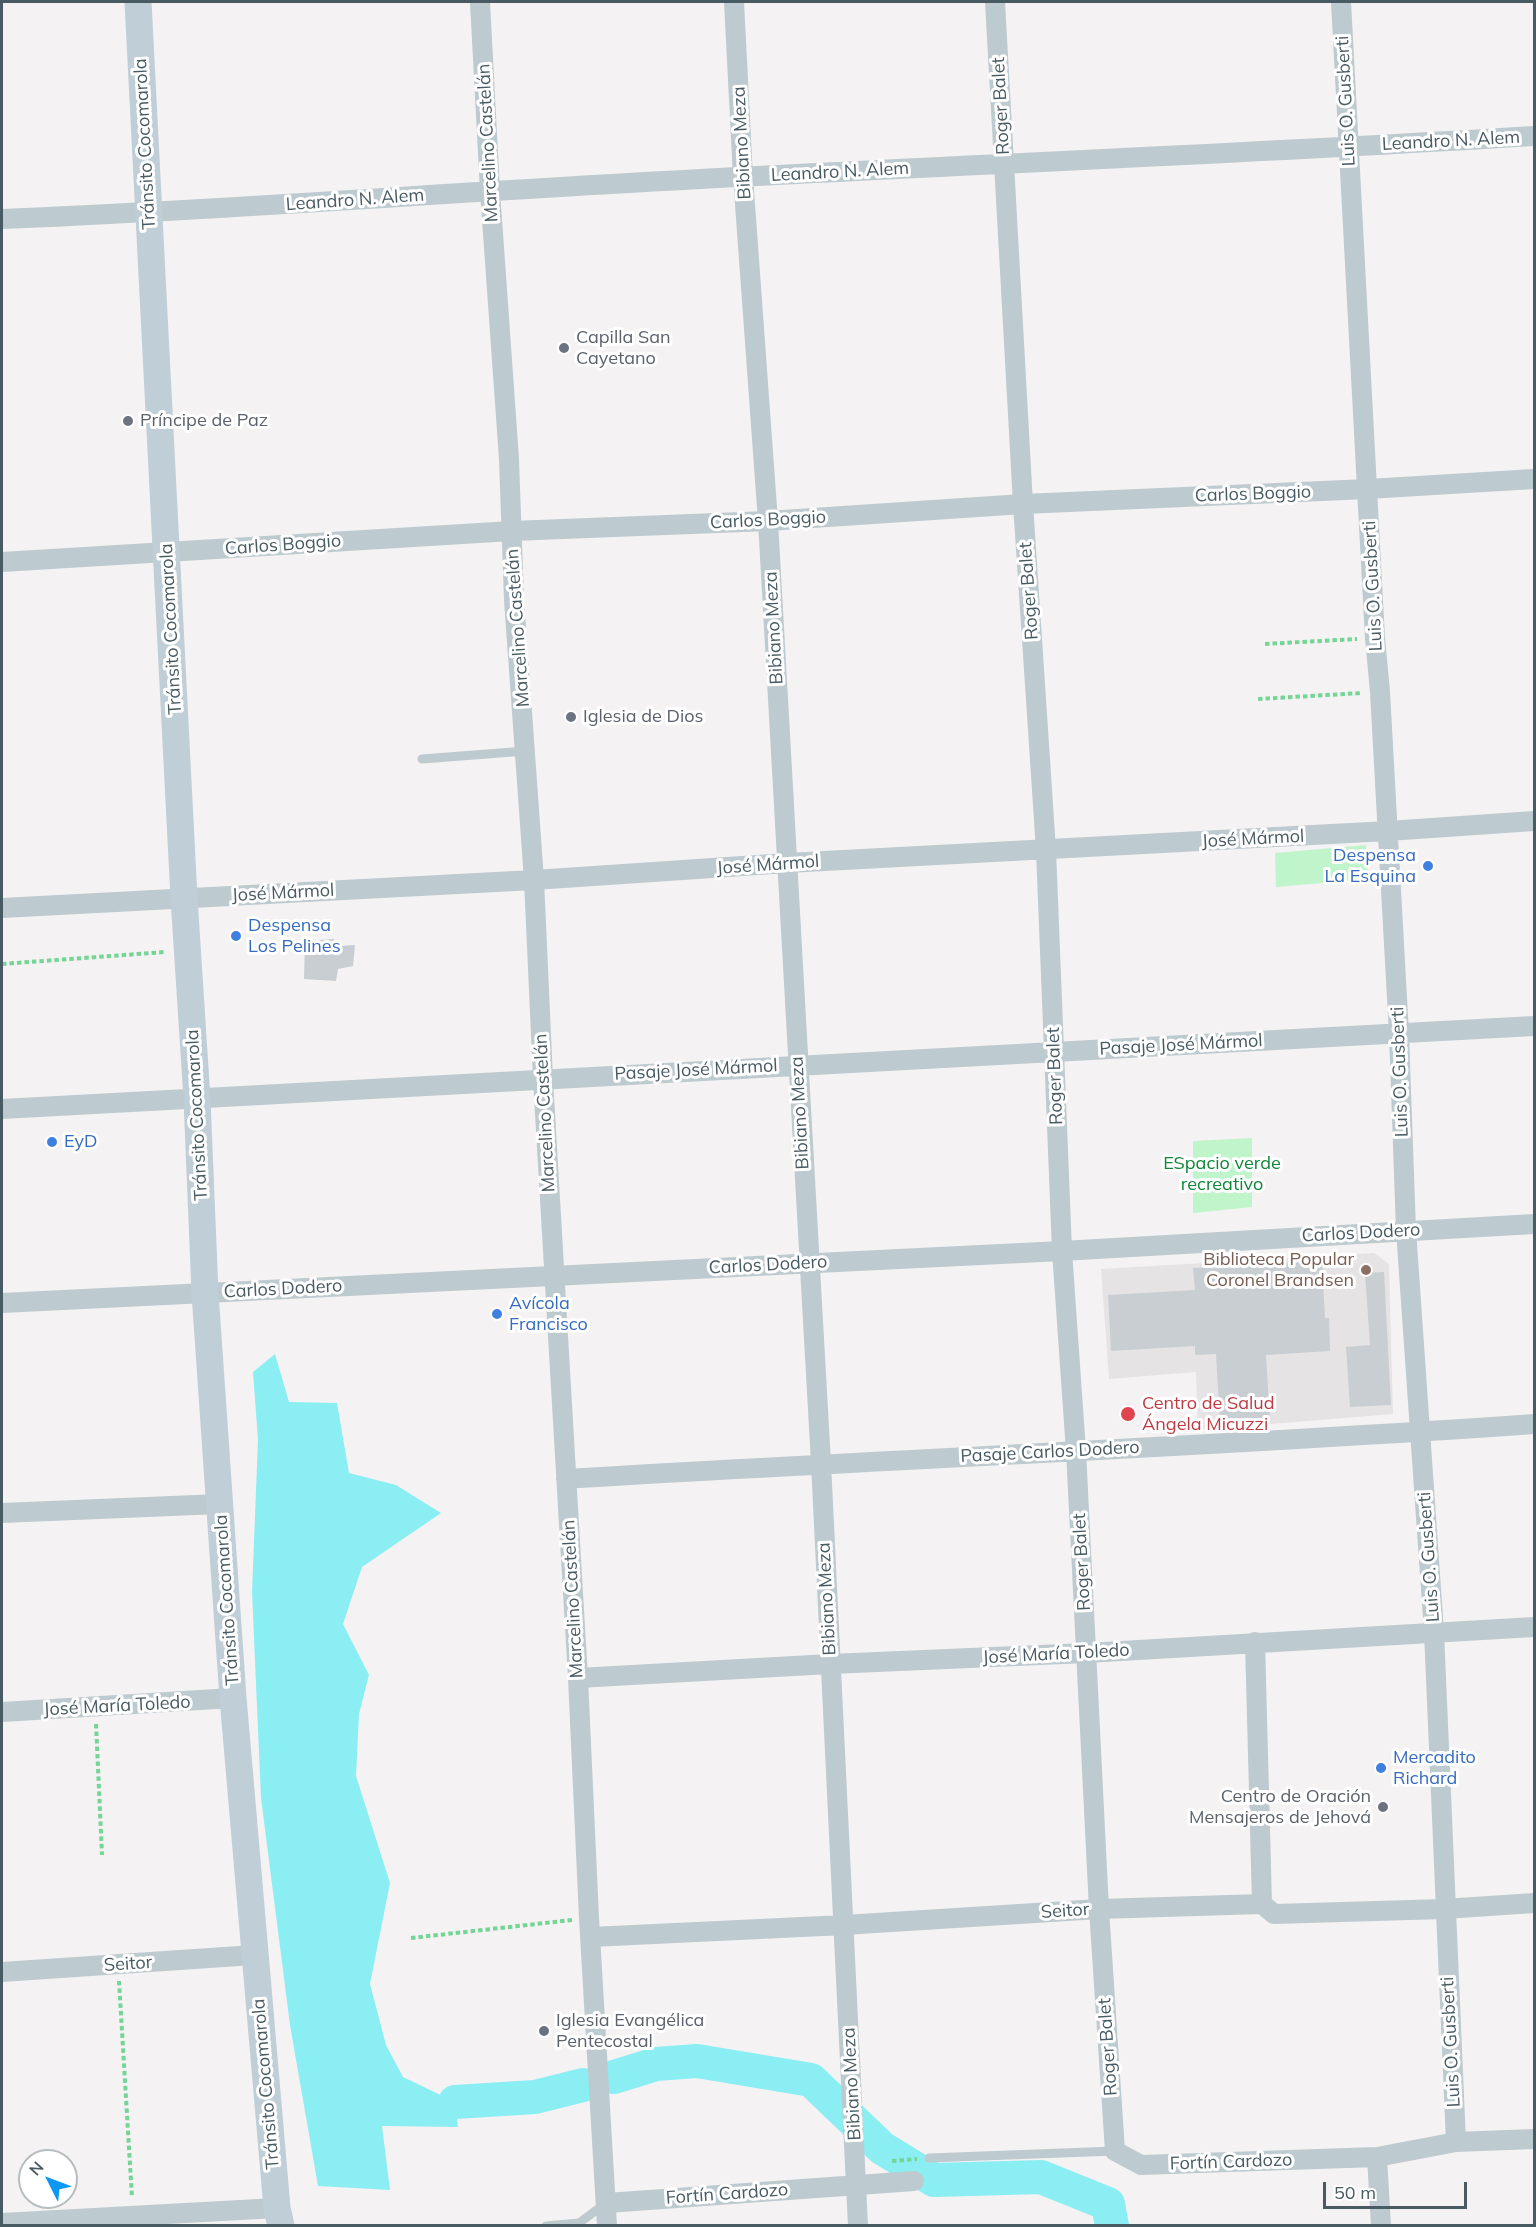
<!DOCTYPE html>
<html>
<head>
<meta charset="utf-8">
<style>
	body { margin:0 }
	#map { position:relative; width:1536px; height:2227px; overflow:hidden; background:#f5f2f3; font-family:Mulish,sans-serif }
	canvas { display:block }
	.frame { position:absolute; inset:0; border:3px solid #485a62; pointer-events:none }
	.north { position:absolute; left:18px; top:2149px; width:60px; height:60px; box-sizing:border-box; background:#fff; border:2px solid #b6bdc0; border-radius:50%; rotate:312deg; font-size:16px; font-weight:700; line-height:24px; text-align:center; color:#485a62 }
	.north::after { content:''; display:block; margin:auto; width:21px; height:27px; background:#0d97f4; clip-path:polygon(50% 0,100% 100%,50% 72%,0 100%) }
	.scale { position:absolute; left:1323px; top:2182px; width:144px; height:27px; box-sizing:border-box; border:3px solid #485a62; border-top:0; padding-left:8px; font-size:18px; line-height:21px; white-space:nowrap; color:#485a62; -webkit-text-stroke:4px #fff; paint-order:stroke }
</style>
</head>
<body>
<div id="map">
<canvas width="1536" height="2227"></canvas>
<div class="frame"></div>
<div class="north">N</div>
<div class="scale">50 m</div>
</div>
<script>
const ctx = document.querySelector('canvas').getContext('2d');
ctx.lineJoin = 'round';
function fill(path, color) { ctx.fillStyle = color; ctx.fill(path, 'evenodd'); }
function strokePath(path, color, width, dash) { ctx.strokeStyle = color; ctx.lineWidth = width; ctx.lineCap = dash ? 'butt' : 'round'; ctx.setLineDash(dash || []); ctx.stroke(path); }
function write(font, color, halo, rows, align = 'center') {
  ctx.font = font + ' Mulish,sans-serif'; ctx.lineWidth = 6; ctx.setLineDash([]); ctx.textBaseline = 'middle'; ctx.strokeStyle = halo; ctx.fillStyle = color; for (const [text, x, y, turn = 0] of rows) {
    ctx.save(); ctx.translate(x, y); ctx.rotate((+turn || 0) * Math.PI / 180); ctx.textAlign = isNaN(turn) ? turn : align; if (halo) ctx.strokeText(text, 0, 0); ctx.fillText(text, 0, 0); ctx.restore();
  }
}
const education = new Path2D(`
	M1374,1253L1389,1264L1393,1414L1198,1430L1196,1372L1109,1379L1101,1269Z`);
const green = new Path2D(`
	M1366,845L1368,879L1276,887L1275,853Z
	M1252,1138V1207L1193,1213V1141Z`);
const water = new Path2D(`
	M275,1354L289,1402L337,1403L349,1473L396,1485L441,1513L362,1567L343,1624L369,1675L359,1714L356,1776L390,1883L370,1984L386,2045L403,2077L455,2102L458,2127L382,2126L390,2190L318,2186L290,2025L261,1798L252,1592L258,1440L253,1372Z`);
const river = new Path2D(`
	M614,2077L656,2064L697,2061L811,2080L882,2148L934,2180L1041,2177L1108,2204L1112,2226
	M455,2102L535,2097L583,2085`);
const building = new Path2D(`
	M334,939L337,946L355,945L353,966L338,969L336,981L304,979L305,941Z
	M1322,1261L1325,1318H1329L1330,1351L1266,1355L1270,1420L1220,1423L1216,1354L1195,1355V1346L1111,1351L1108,1295L1195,1290L1193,1268Z
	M1384,1272L1391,1405L1350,1407L1346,1347L1370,1345L1365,1273Z`);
const path = new Path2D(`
	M1265,644L1357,639
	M1258,699L1362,693
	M2,964L165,952
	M96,1724L102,1855
	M411,1938L572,1920
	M119,1981L132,2198
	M892,2161L917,2159`);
const lane = new Path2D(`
	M422,759L526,751
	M929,2158L1115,2151
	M546,2226L579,2223L606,2203`);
const street = new Path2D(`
	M480,2L490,191L509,459L514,600L534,880L543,1079L578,1678L589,1918L607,2226
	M734,2L743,177L768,521L821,1463L858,2226
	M995,2L1023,504L1046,850L1062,1251L1076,1451L1099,1909L1115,2151L1141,2165L1377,2157L1456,2142L1534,2139
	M1341,2L1375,638L1380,692L1399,1034L1406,1230L1434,1632L1456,2142
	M2,219C222,210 443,193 664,181C954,165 1244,154 1534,136
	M2,562L512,531L768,521L1023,504L1368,489L1534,479
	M2,908L534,880L787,863L1388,831L1534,821
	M2,1109L1534,1026
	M2,1303L1062,1251L1534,1224
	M566,1479C889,1459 1212,1447 1534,1424
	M2,1513L220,1504
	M1255,1642L1262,1904
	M578,1678L830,1664L1087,1653L1534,1627
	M2,1712L233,1698
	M591,1937L844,1925L1099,1909L1262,1904L1274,1914L1444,1909L1534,1903
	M2,1972L254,1955
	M1377,2157L1381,2226
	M607,2203L914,2181
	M2,2223L277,2208`);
const secondary = new Path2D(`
	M138,2L184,898L197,1099L205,1293L233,1698L277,2208L281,2226`);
const markers = [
	[564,348,6,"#6b7280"],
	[128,421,6,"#6b7280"],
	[571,717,6,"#6b7280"],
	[1428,866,6,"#3f7fe0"],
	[236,936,6,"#3f7fe0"],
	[52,1142,6,"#3f7fe0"],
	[1366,1270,6,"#8d6e63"],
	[497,1314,6,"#3f7fe0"],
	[1128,1414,8,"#e0444e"],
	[1381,1768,6,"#3f7fe0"],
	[1383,1807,6,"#6b7280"],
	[544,2031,6,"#6b7280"]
];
const streetNames = [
	["Luis O. Gusberti",1346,101,-93],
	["Roger Balet",1001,106,-93],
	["Leandro N. Alem",1451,141,-3],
	["Marcelino Castelán",488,143,-93],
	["Bibiano Meza",742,143,-93],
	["Tránsito Cocomarola",145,144,-93],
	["Leandro N. Alem",840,172,-3],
	["Leandro N. Alem",355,200,-4],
	["Carlos Boggio",1253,494,-2],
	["Carlos Boggio",768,520,-3],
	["Carlos Boggio",283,545,-4],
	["Luis O. Gusberti",1373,586,-93],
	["Roger Balet",1029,591,-94],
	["Marcelino Castelán",518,628,-94],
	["Bibiano Meza",774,628,-93],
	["Tránsito Cocomarola",171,629,-93],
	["José Mármol",1253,839,-3],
	["José Mármol",768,865,-4],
	["José Mármol",283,893,-3],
	["Pasaje José Mármol",1181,1045,-3],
	["Pasaje José Mármol",696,1070,-3],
	["Luis O. Gusberti",1400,1072,-92],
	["Roger Balet",1055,1076,-92],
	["Marcelino Castelán",545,1113,-93],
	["Bibiano Meza",800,1113,-93],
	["Tránsito Cocomarola",197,1115,-93],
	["Carlos Dodero",1361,1233,-3],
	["Carlos Dodero",768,1265,-3],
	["Carlos Dodero",283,1289,-3],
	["Pasaje Carlos Dodero",1050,1452,-3],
	["Luis O. Gusberti",1429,1557,-94],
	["Roger Balet",1082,1562,-93],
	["Marcelino Castelán",573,1599,-93],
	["Bibiano Meza",827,1599,-93],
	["Tránsito Cocomarola",227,1600,-94],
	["José María Toledo",1056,1654,-3],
	["José María Toledo",117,1706,-3],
	["Seitor",1065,1911,-4],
	["Seitor",128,1964,-4],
	["Luis O. Gusberti",1451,2042,-93],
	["Roger Balet",1108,2047,-94],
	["Tránsito Cocomarola",266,2084,-95],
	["Bibiano Meza",852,2084,-93],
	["Fortín Cardozo",1231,2162,-2],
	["Fortín Cardozo",727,2194,-4]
];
const worshipNames = [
	["Capilla San",576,338],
	["Cayetano",576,359],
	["Príncipe de Paz",140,421],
	["Iglesia de Dios",583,717],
	["Centro de Oración",1371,1797,"right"],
	["Mensajeros de Jehová",1371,1818,"right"],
	["Iglesia Evangélica",556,2021],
	["Pentecostal",556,2042]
];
const shopNames = [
	["Despensa",1416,856,"right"],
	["La Esquina",1416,877,"right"],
	["Despensa",248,926],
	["Los Pelines",248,947],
	["EyD",64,1142],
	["Avícola",509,1304],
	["Francisco",509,1325],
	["Mercadito",1393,1758],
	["Richard",1393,1779]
];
const parkNames = [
	["ESpacio verde",1222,1164],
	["recreativo",1222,1185]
];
const educationNames = [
	["Biblioteca Popular",1354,1260],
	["Coronel Brandsen",1354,1281]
];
const healthNames = [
	["Centro de Salud",1142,1404],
	["Ángela Micuzzi",1142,1425]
];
fill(education, '#e6e3e5');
fill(green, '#c0f4cb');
fill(water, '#8aeef3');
strokePath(river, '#8aeef3', 34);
fill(building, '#c9ced2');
strokePath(path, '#74d596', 4, [4.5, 3]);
strokePath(lane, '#bdcacf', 9);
strokePath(street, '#bdcacf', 20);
strokePath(secondary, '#bfced7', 27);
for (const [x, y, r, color] of markers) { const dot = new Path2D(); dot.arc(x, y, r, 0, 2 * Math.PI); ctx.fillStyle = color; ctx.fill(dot); strokePath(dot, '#fff', 2); }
write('18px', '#485a62', '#fff', streetNames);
write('18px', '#5b616d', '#fff', worshipNames, 'left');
write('18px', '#366cbe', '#fff', shopNames, 'left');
write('18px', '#108638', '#fff', parkNames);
write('18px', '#785e54', '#fff', educationNames, 'right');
write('18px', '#be3a42', '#fff', healthNames, 'left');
</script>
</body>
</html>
